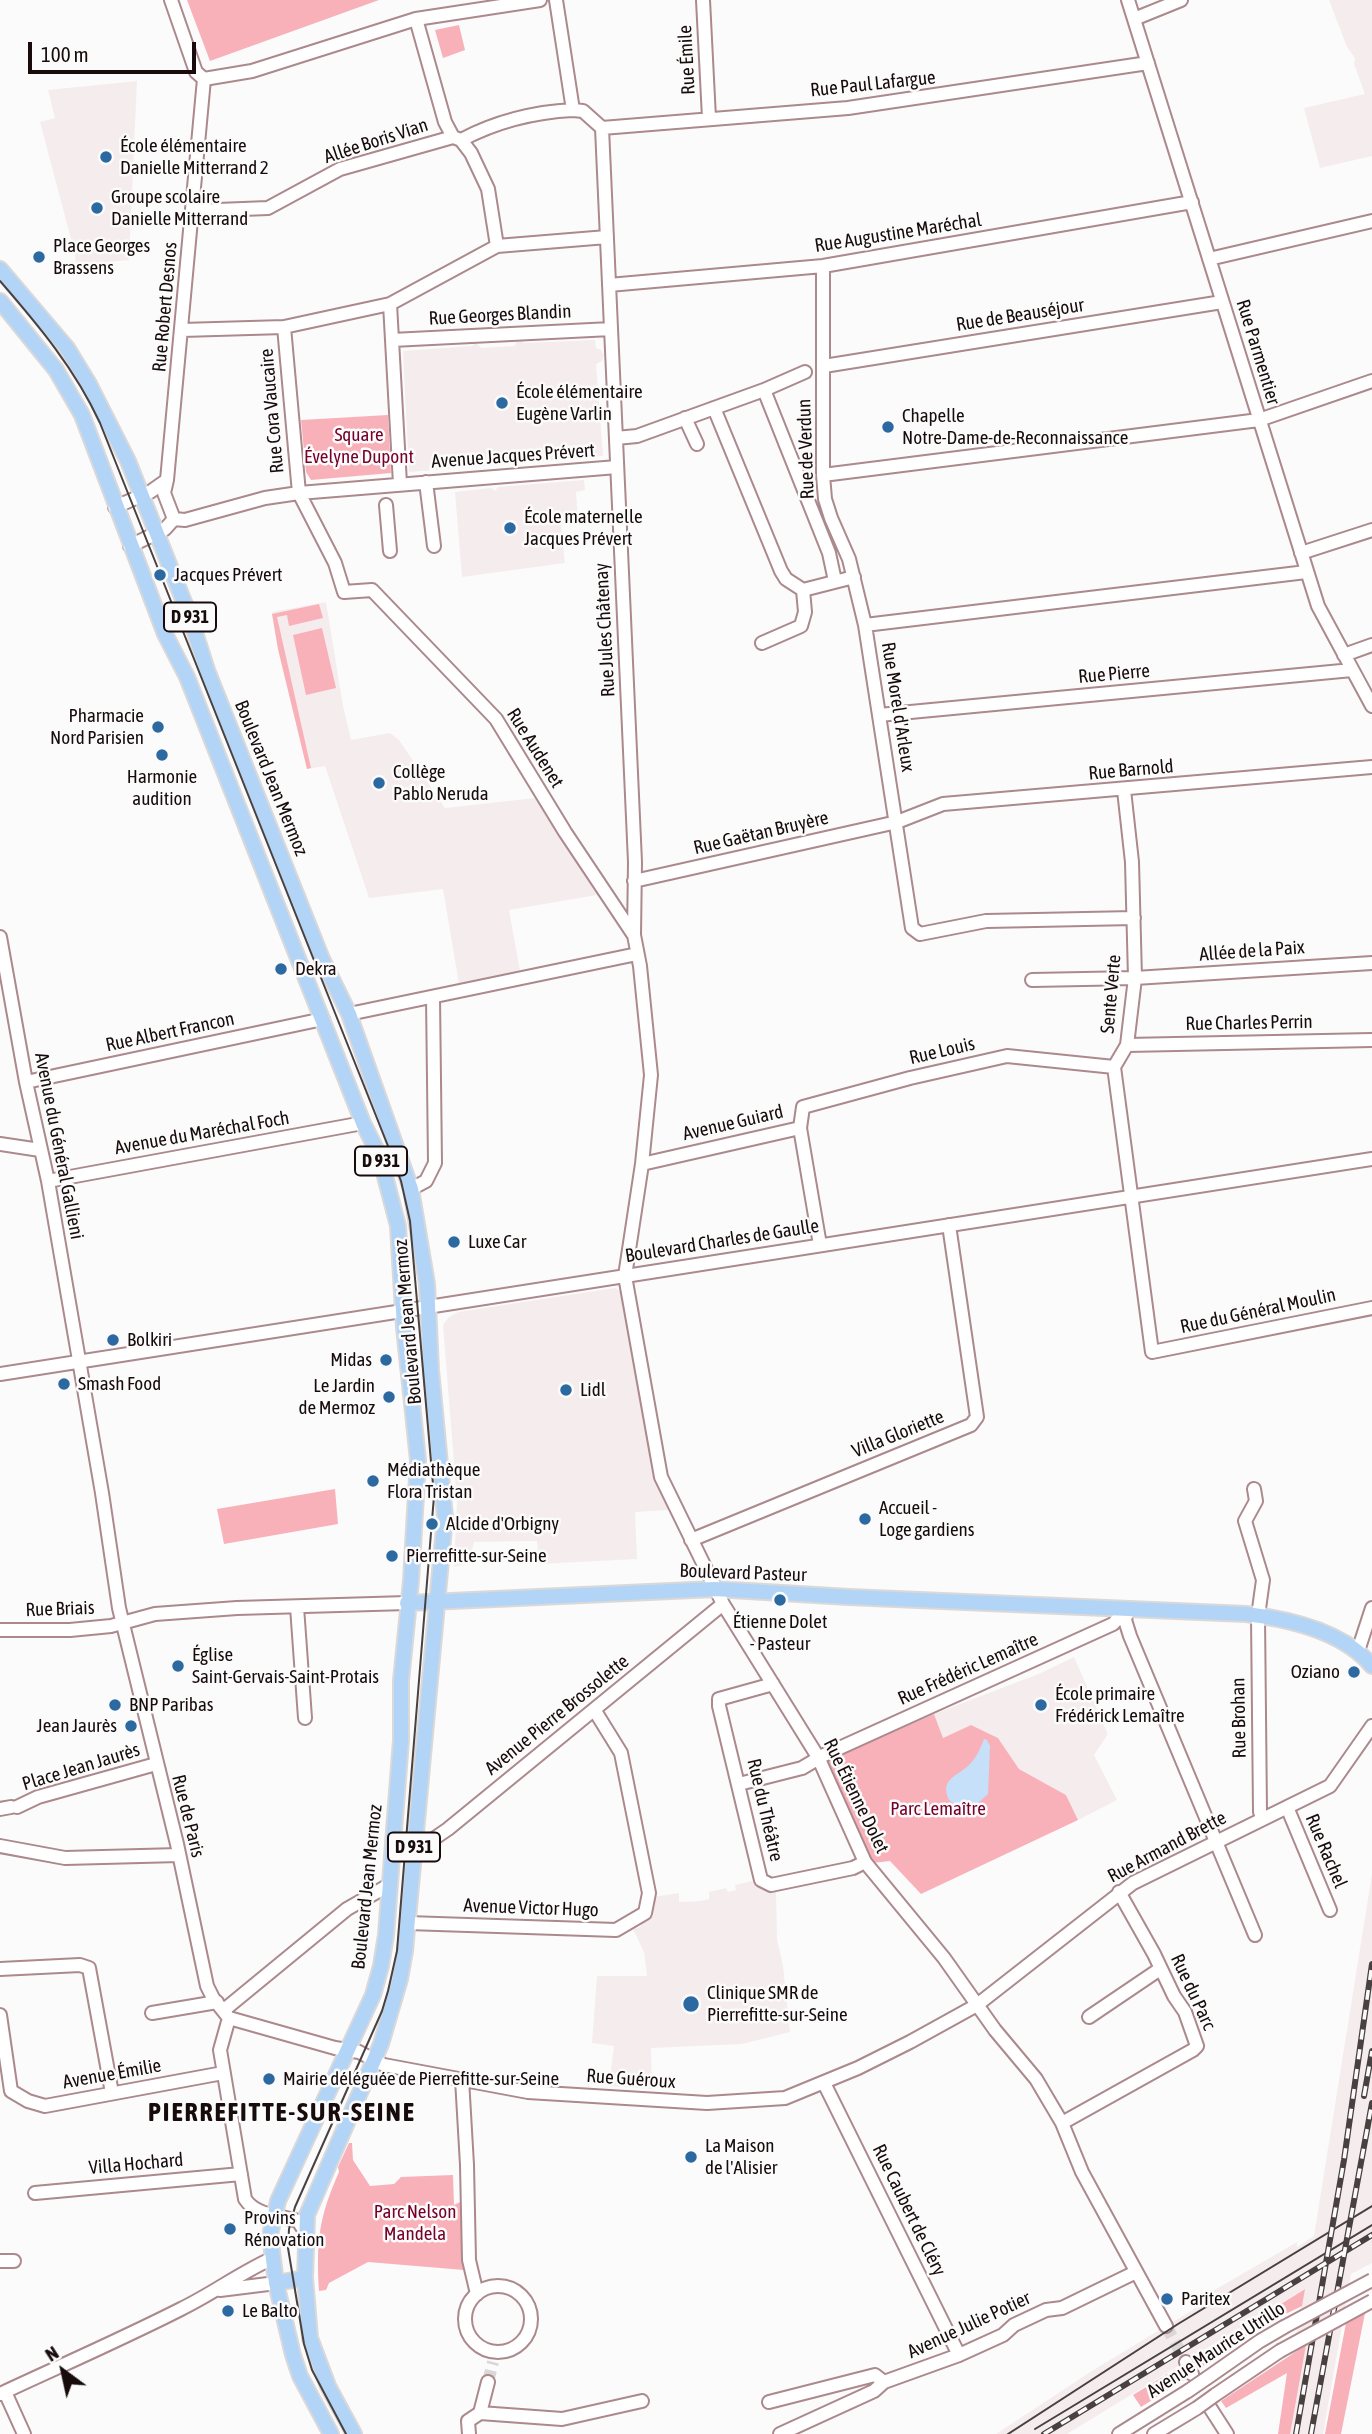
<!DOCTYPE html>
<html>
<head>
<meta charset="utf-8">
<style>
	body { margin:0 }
	#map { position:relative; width:1372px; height:2434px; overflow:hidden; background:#fbfbfb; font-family:"Asap Condensed",sans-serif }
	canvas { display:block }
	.north { position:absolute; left:28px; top:2336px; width:70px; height:70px; -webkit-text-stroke:5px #fbfbfb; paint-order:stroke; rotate:327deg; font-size:19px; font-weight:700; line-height:28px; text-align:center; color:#170b0c }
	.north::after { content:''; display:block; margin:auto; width:24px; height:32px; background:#170b0c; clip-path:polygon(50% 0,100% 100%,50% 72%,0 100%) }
	.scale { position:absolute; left:28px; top:42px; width:168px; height:32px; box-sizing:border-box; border:4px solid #170b0c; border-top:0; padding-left:9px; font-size:21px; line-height:24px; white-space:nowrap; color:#170b0c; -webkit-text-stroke:5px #fbfbfb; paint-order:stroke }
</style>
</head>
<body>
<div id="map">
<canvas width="1372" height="2434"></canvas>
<div class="north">N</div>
<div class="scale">100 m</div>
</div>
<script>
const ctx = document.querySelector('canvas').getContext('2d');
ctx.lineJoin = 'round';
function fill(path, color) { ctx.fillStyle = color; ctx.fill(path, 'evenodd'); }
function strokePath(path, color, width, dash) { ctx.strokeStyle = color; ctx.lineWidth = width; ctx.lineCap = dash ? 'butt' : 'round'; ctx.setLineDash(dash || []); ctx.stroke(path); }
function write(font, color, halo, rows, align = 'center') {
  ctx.font = font + ' "Asap Condensed",sans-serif'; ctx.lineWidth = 5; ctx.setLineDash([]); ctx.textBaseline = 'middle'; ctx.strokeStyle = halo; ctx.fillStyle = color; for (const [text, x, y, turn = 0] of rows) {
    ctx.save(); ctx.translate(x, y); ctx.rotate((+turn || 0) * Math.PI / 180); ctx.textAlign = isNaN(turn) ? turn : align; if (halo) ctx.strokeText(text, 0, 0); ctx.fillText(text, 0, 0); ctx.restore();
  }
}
const built = new Path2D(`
	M1329,0H1372V156L1320,168L1304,108L1365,94L1354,64L1355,58L1347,47Z
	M137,81L129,260L76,265L75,254L40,122L55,118L48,90Z
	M520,340L524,343L595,340L596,348L601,350L604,355L602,361L596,364L603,456L409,472L403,351L472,346L476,342L481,348L515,346L516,341Z
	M584,480L585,490L576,492L578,522L561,524L565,563L462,577L455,492L491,488L495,491L498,487Z
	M326,602L343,706L351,740L390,733L399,740L445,808L535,798L597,895L509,910L520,971L459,984L443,889L369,898L325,766L307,769L278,649L272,612Z
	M615,1288L620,1291L657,1485L669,1510L635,1512L637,1559L539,1564L537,1541L474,1542L469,1563L454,1567L457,1501L443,1325L449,1317L458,1312Z
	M1074,1657L1108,1734L1094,1755L1117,1800L1078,1820L1066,1795L1019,1769L998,1738L971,1725L943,1738L934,1714L1041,1673Z
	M1372,1874V2263L1351,2274L1323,2434H1279L1304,2289L1067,2434H996L1095,2369L1191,2311L1213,2291L1297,2242V2247L1314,2236Z
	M751,1881L776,1892L777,1939L783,1966L790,2032L742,2044L651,2048L652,2089L609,2086L614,2046L592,2043L597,1976H647L644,1952L633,1929L640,1927L651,1910L652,1897L679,1893V1902L701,1901L709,1899V1892L726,1888L728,1892L736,1890L735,1885Z`);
const green = new Path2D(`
	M187,0H379L210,61Z
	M459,25L465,50L443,58L435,30Z
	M388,415L391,473L311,480L306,472L301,420Z
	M319,604L323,618L289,626L287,615L277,617L311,768L307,769L278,649L272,614Z
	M322,628L336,688L306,695L293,635Z
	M335,1489L338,1524L224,1544L217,1509Z
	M934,1714L943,1738L971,1725L998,1738L1019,1769L1066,1795L1078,1820L921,1894L890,1861L872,1863L827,1761Z
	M349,2143H352L353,2160L370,2186L394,2184L401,2177L453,2175L454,2205L462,2201L464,2270L368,2262L329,2283L326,2290L319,2291C316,2241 319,2217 339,2172L338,2167Z
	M1305,2289L1302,2306L1263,2325L1199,2369L1192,2359Z
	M1365,2313L1341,2434H1325L1346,2323Z
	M1306,2345L1290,2434H1278L1287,2373L1226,2408L1221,2401Z
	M1177,2368L1184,2380L1141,2407L1133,2395Z`);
const water = new Path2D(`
	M984,1739L987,1740L990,1746L988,1794L977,1804L960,1808L949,1800C939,1779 958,1776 969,1765C977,1757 980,1749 984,1739Z`);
const minorTunnel = new Path2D(`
	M1166,2326L1186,2362
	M488,2382L493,2362`);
const minor = new Path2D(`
	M171,0L196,72L204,79
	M556,0L573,110L583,111L602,128L635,862L634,935L640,966L651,1075L642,1164L625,1276L661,1477L723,1604L818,1757L865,1862L944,1958L995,2030L1036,2079L1062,2123L1082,2172L1166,2326
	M703,0L709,118
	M1128,0L1318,606L1372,706
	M416,19L445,122L453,137L461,140L471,153L488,189L497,246
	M1134,19L1181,0
	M204,79L252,71L416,19L540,0
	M602,128L848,108L1148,63
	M461,140C497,121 533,112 573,110
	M193,211L268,208L340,169L453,137
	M1209,259L1372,221
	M823,266V475L825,499L831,518L849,559L865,625L912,928L920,934L986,921L1134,918
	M609,285L823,266L1192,202
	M390,304L400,484
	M284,327L299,493L335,563L344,592L372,590L496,719L565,832L633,934
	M182,330L284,327L390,304L497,246L607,237
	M392,340L611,329
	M824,366L1222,302
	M764,390L805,372
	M714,408L781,571L786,579L803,590
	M685,418L697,444
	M616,438L637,436L764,390L829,553L835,581
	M823,475L1259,420L1372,381
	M167,480L164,493L174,519
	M426,482L434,546
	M386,505L390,551
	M115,507L150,492L167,480L204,79
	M130,546L165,529L174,519L185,520L265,498L299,493L617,467
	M1301,553L1372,530
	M865,625L1306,572
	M762,643L801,626L805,612L803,590L854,577
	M1344,655L1372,645
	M879,715L1352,670
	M1124,790L1132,862L1135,978L1127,1045L1114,1067L1152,1352L1372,1308
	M634,881L897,822L943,804L1372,767
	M0,937L26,1082L48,1181L102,1493L119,1608L177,1844L207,1986L213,1998L229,2018L220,2050L245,2199C256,2216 279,2215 298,2221L306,2233
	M1032,980L1135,978L1372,963
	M349,1014L637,954
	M1127,1045L1372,1040
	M26,1082L323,1019
	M0,1144L40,1150
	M642,1164L800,1128
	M48,1181L363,1123
	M411,1189L426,1181L435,1163L433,997
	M820,1245L800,1128L803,1107L910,1078L1007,1056L1114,1067
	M0,1374L1372,1159
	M1254,1489L1256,1501L1245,1521L1263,1580L1258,1616L1260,1812L1263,1818
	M691,1540L971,1425L977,1417L949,1225
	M297,1607L305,1718
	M1128,1608L1125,1620L1130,1636L1255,1935
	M0,1630H70L111,1626L155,1614L237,1608L407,1603
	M1358,1651L1372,1608
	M773,1684L719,1699V1706L761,1880L771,1885L853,1868L865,1862
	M739,1784L802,1768L824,1755L1113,1624L1128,1608
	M17,1807L38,1797L156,1764
	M1287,1807L1330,1910
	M0,1809L11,1807
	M0,1846L65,1858L179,1855
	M413,1853L448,1829L723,1604
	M408,1923L616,1930L645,1913L649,1893L621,1753L595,1711
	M0,1969L80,1965L89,1968L112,2093
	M224,2010L347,1909L389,1885
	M152,2013L217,2002
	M0,2015L11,2091L28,2101L45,2106L223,2073
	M1089,2017L1160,1969
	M229,2018L335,2048L359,2052L384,2065L528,2092L707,2103L785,2098L858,2068L910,2042L977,2005L1133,1883L1330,1786L1372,1726
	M462,2079L467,2165L469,2260L477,2294
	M824,2083L959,2355
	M1062,2123L1193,2050L1197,2046L1185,2012L1174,1996L1154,1954L1119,1892
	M35,2193L241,2174
	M0,2261H14
	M465 2319a33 33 0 1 1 66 0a33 33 0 1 1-66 0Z
	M220,2290L276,2283
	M1186,2362L1192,2374
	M1207,2378L1260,2341L1284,2327
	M5,2392L24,2434
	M0,2394C60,2366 122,2339 181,2309C212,2294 240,2273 271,2259
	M1215,2395L1280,2351
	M769,2402L875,2375L884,2382
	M1209,2406L1227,2434
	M480,2413L488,2382
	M469,2434L468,2421L480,2413L562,2419L642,2401
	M780,2434L874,2391L884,2382L959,2355L1003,2335L1014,2325L1046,2310L1062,2308L1136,2272
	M1119,2434L1188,2391
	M1154,2434L1197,2408`);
const major = new Path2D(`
	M0,269L67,348L89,384L128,461L190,617L207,670L322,959L349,1014L411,1189L427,1284L431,1370L445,1517L405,1951L400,1979L381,2044L307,2215L305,2278L310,2338L328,2386L354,2434
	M0,301L56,370L82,415L165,634L187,677L363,1123L380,1157L398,1226L404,1327L418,1460L411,1581L401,1681V1740L386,1935L381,1966L373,1995L278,2201L270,2235L276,2283L293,2355L300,2376L331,2434
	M407,1603L715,1589L849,1597L1246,1614C1289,1619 1344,1632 1372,1666
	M276,2283L305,2278`);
const tram = new Path2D(`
	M0,281C39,326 75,369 100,423L390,1151L401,1181L410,1221L434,1496L397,1951L388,1991L382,2011L295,2207L289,2229L288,2248L304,2344L312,2370L346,2434
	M1035,2429L1372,2225
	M1008,2434L1178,2324L1372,2206`);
const rail = new Path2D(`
	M1364,2096L1372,2051
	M1044,2434L1372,2235
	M1296,2434L1344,2160L1372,1964
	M1311,2434L1372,2103`);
const minorBridge = new Path2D(`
	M1284,2327L1372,2280
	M1280,2351L1372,2301
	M1188,2391L1207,2378
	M1197,2408L1215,2395`);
const markers = [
	[106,157,7,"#2d69a1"],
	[97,208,7,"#2d69a1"],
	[39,257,7,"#2d69a1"],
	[502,403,7,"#2d69a1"],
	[888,427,7,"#2d69a1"],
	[510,528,7,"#2d69a1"],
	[160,575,7,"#2d69a1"],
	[158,727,7,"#2d69a1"],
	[162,755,7,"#2d69a1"],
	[379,783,7,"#2d69a1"],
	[281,969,7,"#2d69a1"],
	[454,1242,7,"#2d69a1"],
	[113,1340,7,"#2d69a1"],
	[386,1360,7,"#2d69a1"],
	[64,1384,7,"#2d69a1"],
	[566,1390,7,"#2d69a1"],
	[389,1397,7,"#2d69a1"],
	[373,1481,7,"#2d69a1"],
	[865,1519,7,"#2d69a1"],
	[432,1524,7,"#2d69a1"],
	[392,1556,7,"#2d69a1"],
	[780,1600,7,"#2d69a1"],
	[178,1666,7,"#2d69a1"],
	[1354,1672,7,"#2d69a1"],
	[115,1705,7,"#2d69a1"],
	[1041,1705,7,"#2d69a1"],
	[131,1726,7,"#2d69a1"],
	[691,2004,9,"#2d69a1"],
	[269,2079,7,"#2d69a1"],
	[691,2157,7,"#2d69a1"],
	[230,2229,7,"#2d69a1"],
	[1167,2299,7,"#2d69a1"],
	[228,2311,7,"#2d69a1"]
];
const shields = [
	[190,617,52],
	[381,1161,52],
	[414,1847,52]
];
const shieldNames = [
	["D 931",190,617],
	["D 931",381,1161],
	["D 931",414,1847]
];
const streetNames = [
	["Rue Émile",687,60,-93],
	["Rue Paul Lafargue",873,84,-6],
	["Allée Boris Vian",376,141,-18],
	["Rue Augustine Maréchal",898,233,-9],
	["Rue Robert Desnos",165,307,-85],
	["Rue Georges Blandin",500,315,-3],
	["Rue de Beauséjour",1020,315,-9],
	["Rue Parmentier",1258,352,73],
	["Rue Cora Vaucaire",272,411,-95],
	["Rue de Verdun",806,449,-92],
	["Avenue Jacques Prévert",513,456,-4],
	["Rue Jules Châtenay",605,630,-93],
	["Rue Pierre",1114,674,-5],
	["Rue Morel d'Arleux",898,707,81],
	["Rue Audenet",535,748,58],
	["Rue Barnold",1131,770,-5],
	["Boulevard Jean Mermoz",271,778,68],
	["Rue Gaëtan Bruyère",761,833,-13],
	["Allée de la Paix",1252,951,-4],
	["Sente Verte",1111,994,-85],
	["Rue Charles Perrin",1249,1023,-1],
	["Rue Albert Francon",170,1032,-12],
	["Rue Louis",942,1051,-13],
	["Avenue Guiard",733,1123,-13],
	["Avenue du Maréchal Foch",202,1133,-10],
	["Avenue du Général Gallieni",59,1146,79],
	["Boulevard Charles de Gaulle",722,1241,-9],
	["Rue du Général Moulin",1258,1311,-12],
	["Boulevard Jean Mermoz",408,1322,-95],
	["Villa Gloriette",898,1434,-22],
	["Boulevard Pasteur",743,1573,2],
	["Rue Briais",60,1609,-2],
	["Rue Frédéric Lemaître",968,1669,-24],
	["Avenue Pierre Brossolette",557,1715,-39],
	["Rue Brohan",1239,1718,-91],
	["Place Jean Jaurès",81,1767,-17],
	["Rue Étienne Dolet",856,1796,64],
	["Rue du Théâtre",765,1810,77],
	["Rue de Paris",188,1816,76],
	["Rue Armand Brette",1167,1847,-28],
	["Rue Rachel",1326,1851,67],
	["Boulevard Jean Mermoz",367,1887,-84],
	["Avenue Victor Hugo",531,1908,2],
	["Rue du Parc",1193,1992,65],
	["Avenue Émilie",112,2074,-10],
	["Rue Guéroux",631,2079,4],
	["Villa Hochard",136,2164,-5],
	["Rue Caubert de Cléry",909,2210,64],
	["Avenue Julie Potier",969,2325,-25],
	["Avenue Maurice Utrillo",1216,2350,-33]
];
const poiNames = [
	["École élémentaire",120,146],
	["Danielle Mitterrand 2",120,168],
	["Groupe scolaire",111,197],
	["Danielle Mitterrand",111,219],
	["Place Georges",53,246],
	["Brassens",53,268],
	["École élémentaire",516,392],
	["Eugène Varlin",516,414],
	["Chapelle",902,416],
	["Notre-Dame-de-Reconnaissance",902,438],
	["École maternelle",524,517],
	["Jacques Prévert",524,539],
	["Jacques Prévert",174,575],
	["Pharmacie",144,716,"right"],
	["Nord Parisien",144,738,"right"],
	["Collège",393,772],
	["Pablo Neruda",393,794],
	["Harmonie",162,777,"center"],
	["audition",162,799,"center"],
	["Dekra",295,969],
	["Luxe Car",468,1242],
	["Bolkiri",127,1340],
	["Midas",372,1360,"right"],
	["Smash Food",78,1384],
	["Le Jardin",375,1386,"right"],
	["de Mermoz",375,1408,"right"],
	["Lidl",580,1390],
	["Médiathèque",387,1470],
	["Flora Tristan",387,1492],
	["Accueil -",879,1508],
	["Loge gardiens",879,1530],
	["Alcide d'Orbigny",446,1524],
	["Pierrefitte-sur-Seine",406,1556],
	["Étienne Dolet",780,1622,"center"],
	["- Pasteur",780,1644,"center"],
	["Église",192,1655],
	["Saint-Gervais-Saint-Protais",192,1677],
	["Oziano",1340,1672,"right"],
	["École primaire",1055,1694],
	["Frédérick Lemaître",1055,1716],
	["BNP Paribas",129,1705],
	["Jean Jaurès",117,1726,"right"],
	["Clinique SMR de",707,1993],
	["Pierrefitte-sur-Seine",707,2015],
	["Mairie déléguée de Pierrefitte-sur-Seine",283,2079],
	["La Maison",705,2146],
	["de l'Alisier",705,2168],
	["Provins",244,2218],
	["Rénovation",244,2240],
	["Paritex",1181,2299],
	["Le Balto",242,2311]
];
const parkNames = [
	["Square",359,435],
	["Évelyne Dupont",359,457],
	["Parc Lemaître",938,1809],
	["Parc Nelson",415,2212],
	["Mandela",415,2234]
];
const districtNames = [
	["PIERREFITTE-SUR-SEINE",282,2113]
];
fill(built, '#f5eced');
fill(green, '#f9b1b9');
fill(water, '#c6e0fa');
strokePath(minorTunnel, '#d9d7d7', 12, [12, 6]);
strokePath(minor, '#ab898d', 16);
strokePath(major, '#dad8d8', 18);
strokePath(minor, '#fff', 12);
strokePath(major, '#b2d4f6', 14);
strokePath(tram, '#494040', 2);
strokePath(rail, '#494040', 6);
strokePath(rail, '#fbfbfb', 3.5, [10]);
strokePath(minorBridge, '#ab898d', 16, []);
strokePath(minorBridge, '#fff', 12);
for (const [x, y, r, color] of markers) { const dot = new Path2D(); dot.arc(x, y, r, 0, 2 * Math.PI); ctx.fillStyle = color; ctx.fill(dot); strokePath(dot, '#fbfbfb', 2.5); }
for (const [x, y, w] of shields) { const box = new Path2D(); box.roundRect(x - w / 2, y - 14.5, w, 29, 5); ctx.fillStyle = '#fbfbfb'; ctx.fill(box); strokePath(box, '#170b0c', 2); }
write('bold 18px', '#170b0c', null, shieldNames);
write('19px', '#170b0c', '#fbfbfb', streetNames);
write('19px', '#170b0c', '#fbfbfb', poiNames, 'left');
write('19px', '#750129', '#fbfbfb', parkNames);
ctx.letterSpacing = '2px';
write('bold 26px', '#170b0c', '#fbfbfb', districtNames);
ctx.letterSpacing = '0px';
</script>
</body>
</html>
